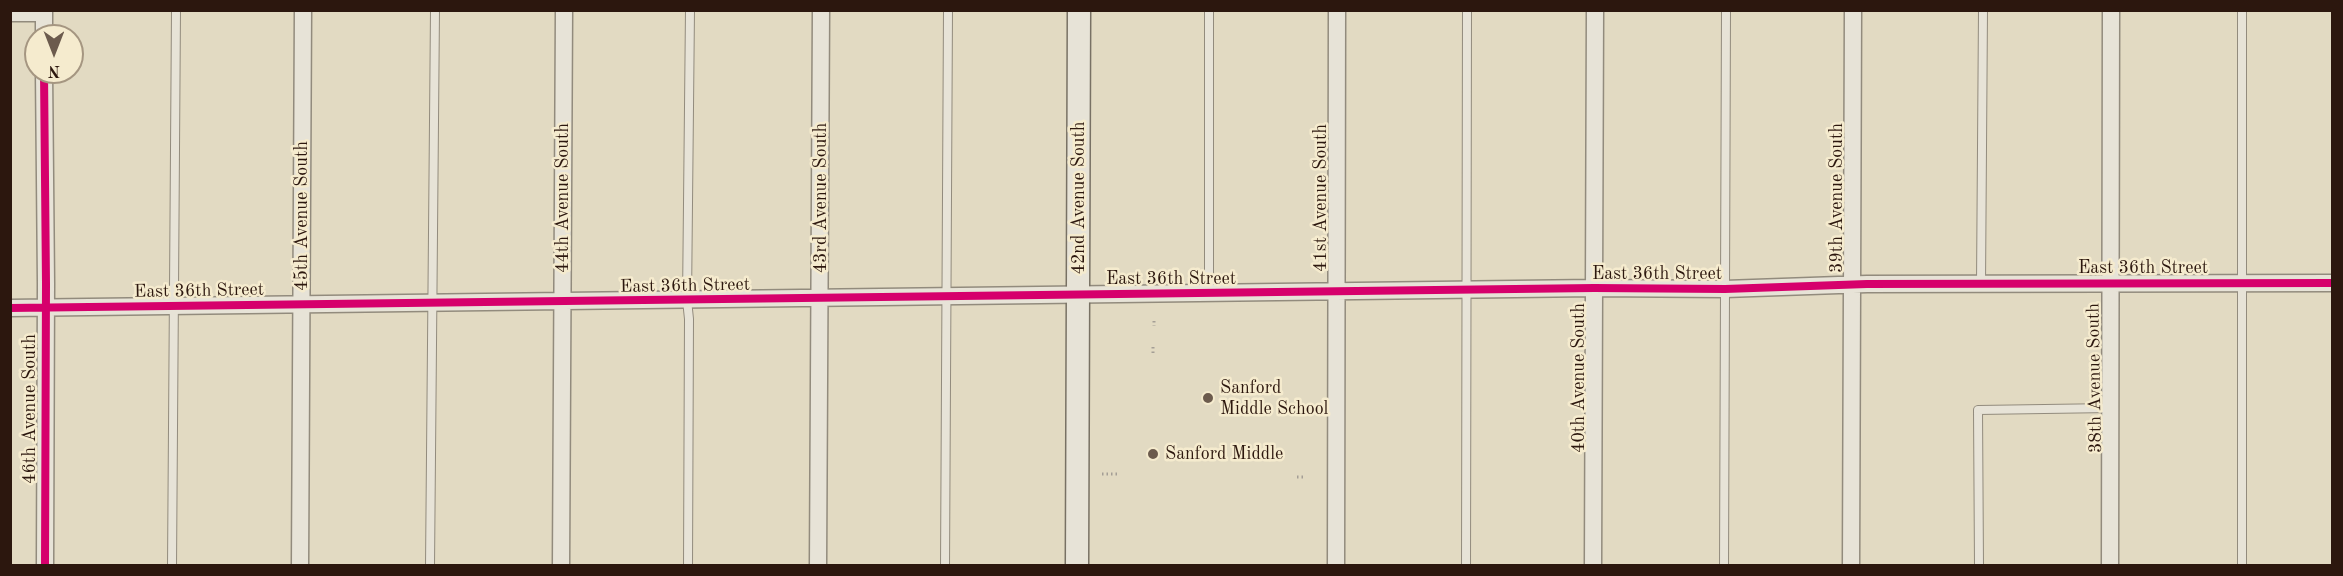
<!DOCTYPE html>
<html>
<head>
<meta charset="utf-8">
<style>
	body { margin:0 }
	#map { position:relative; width:2343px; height:576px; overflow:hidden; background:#e2dac2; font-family:"Old Standard TT",serif }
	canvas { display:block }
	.frame { position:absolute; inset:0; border:12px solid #2c170e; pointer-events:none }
	.north { position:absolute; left:24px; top:24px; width:60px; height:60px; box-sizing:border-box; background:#f5ebce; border:2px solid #a59681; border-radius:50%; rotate:180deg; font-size:16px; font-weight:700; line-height:24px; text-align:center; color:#2c170e }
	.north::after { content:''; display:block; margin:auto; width:21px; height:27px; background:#6c5b4d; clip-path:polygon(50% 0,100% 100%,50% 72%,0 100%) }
</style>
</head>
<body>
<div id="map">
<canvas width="2343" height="576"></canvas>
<div class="frame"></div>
<div class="north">N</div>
</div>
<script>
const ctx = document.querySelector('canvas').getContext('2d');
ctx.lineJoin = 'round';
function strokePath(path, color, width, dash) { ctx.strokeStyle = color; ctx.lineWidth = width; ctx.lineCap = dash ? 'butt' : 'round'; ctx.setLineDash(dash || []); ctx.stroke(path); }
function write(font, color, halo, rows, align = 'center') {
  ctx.font = font + ' "Old Standard TT",serif'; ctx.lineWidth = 5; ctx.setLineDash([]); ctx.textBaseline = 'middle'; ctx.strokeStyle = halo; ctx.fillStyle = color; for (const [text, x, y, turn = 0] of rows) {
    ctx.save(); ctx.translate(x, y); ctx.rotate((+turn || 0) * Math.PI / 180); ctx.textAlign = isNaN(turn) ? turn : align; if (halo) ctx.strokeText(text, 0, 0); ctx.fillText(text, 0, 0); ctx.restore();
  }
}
const path = new Path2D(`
	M1154,321V326
	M1153,353V346
	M1102,474H1119
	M1297,477H1305`);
const lane = new Path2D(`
	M1209,10V294
	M1981,284L1983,10
	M172,566L176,10
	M430,566L435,10
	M688,566L689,319L687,300L690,10
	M945,566L948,10
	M1466,566L1467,10
	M1724,566L1726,10
	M1979,566L1978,410L2111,408
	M2242,566V10`);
const street = new Path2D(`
	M44,10V36
	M10,13H44
	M44,72L46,284L45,566
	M10,308L1594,288L1725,289L1867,284L2332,283
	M300,566L303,10
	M561,566L564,10
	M818,566L821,10
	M1336,566L1337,10
	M1593,566L1595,10
	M1851,566L1853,10
	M2110,566L2111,10`);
const secondary = new Path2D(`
	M1077,566L1079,10`);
const cycleway = new Path2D(`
	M44,72L46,284L45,566
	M10,308L1594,288L1725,289L1867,284L2332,283`);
const markers = [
	[1208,398,6,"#6c5b4d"],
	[1153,454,6,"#6c5b4d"]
];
const streetNames = [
	["44th Avenue South",563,198,-90],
	["43rd Avenue South",821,198,-90],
	["42nd Avenue South",1079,198,-90],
	["41st Avenue South",1321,198,-90],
	["39th Avenue South",1837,198,-90],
	["45th Avenue South",302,216,-90],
	["East 36th Street",2143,268],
	["East 36th Street",1657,274],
	["East 36th Street",1171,279],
	["East 36th Street",685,286,-1],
	["East 36th Street",199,291,-1],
	["40th Avenue South",1579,378,-90],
	["38th Avenue South",2095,378,-91],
	["46th Avenue South",30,409,-90]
];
const poiNames = [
	["Sanford",1220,388],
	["Middle School",1220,409],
	["Sanford Middle",1165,454]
];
strokePath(lane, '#928b7d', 10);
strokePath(street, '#928b7d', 19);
strokePath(secondary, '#787164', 25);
strokePath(path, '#a49e95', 3, [1.5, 3]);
strokePath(lane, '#e7e3d7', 8);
strokePath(street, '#e7e3d7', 16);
strokePath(secondary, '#e7e3d7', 22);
strokePath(cycleway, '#d6006c', 8);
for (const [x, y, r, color] of markers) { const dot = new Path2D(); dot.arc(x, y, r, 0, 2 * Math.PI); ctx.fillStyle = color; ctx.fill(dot); strokePath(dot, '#f5ebce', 2); }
write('18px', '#2c170e', '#f5ebce', streetNames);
write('18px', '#2c170e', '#f5ebce', poiNames, 'left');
</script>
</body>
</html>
